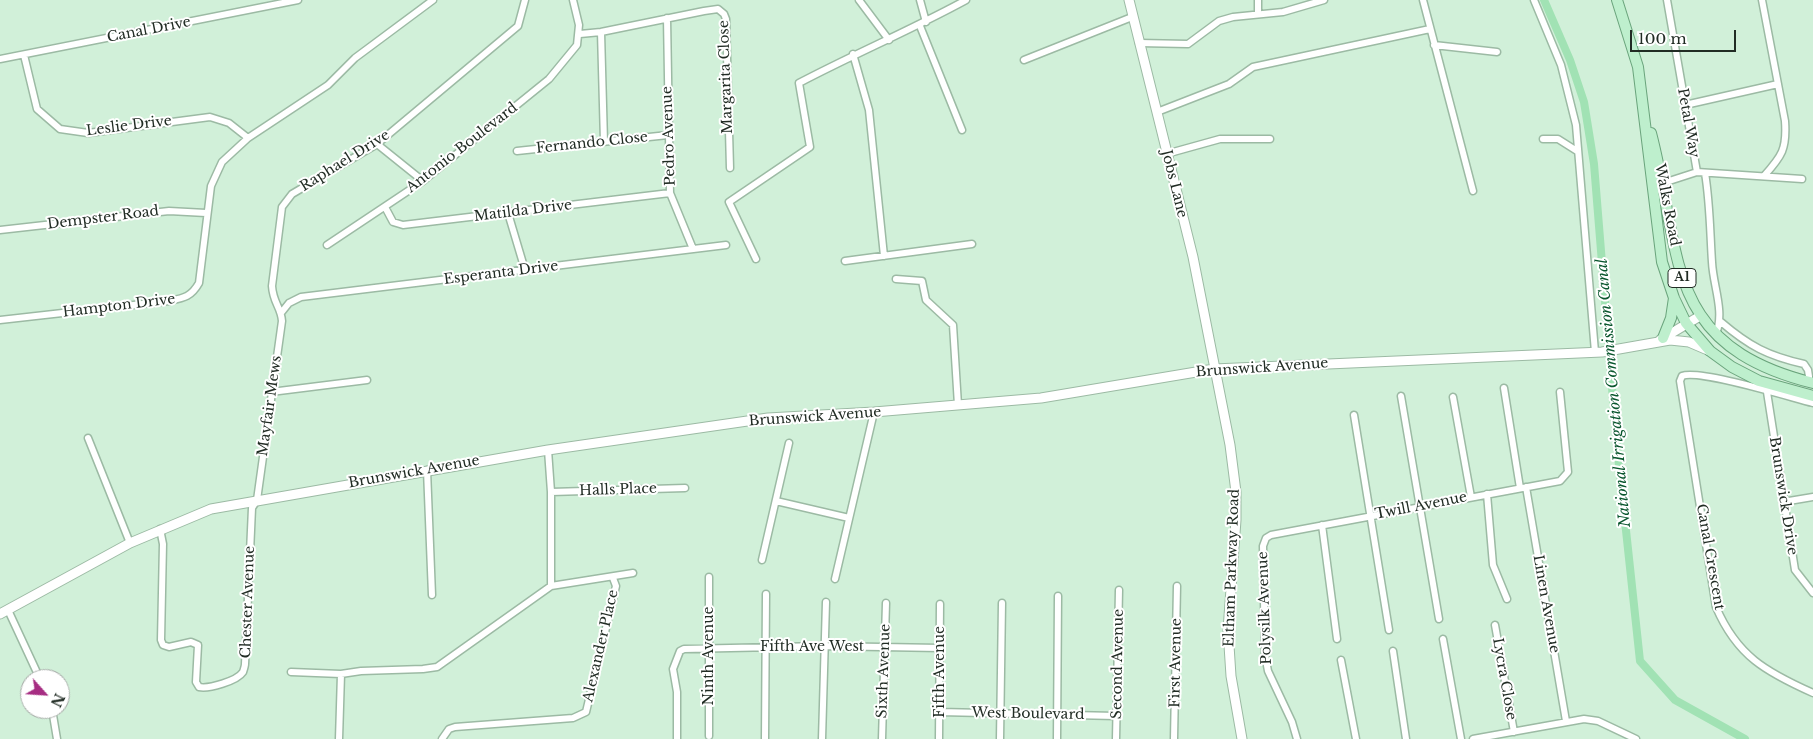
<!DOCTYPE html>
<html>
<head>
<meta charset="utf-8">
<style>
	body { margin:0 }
	#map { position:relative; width:1813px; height:739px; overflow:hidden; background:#d1f0d9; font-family:"Libre Baskerville",serif }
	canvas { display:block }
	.north { position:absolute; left:20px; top:669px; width:50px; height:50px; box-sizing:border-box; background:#fff; border:1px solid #a6aba7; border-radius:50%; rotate:116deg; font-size:14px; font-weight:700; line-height:20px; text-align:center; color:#212c24 }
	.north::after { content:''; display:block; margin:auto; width:18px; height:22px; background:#a62d82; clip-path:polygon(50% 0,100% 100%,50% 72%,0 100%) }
	.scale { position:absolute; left:1630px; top:30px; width:106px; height:22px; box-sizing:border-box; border:2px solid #212c24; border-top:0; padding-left:6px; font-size:15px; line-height:18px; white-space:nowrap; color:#212c24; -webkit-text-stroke:4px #fff; paint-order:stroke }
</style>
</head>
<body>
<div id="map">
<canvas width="1813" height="739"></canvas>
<div class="north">N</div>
<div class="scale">100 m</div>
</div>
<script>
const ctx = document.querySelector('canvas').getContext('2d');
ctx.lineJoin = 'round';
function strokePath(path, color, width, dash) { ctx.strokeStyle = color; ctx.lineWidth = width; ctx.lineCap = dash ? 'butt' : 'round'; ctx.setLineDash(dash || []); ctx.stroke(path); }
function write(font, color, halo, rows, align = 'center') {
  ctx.font = font + ' "Libre Baskerville",serif'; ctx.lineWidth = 4; ctx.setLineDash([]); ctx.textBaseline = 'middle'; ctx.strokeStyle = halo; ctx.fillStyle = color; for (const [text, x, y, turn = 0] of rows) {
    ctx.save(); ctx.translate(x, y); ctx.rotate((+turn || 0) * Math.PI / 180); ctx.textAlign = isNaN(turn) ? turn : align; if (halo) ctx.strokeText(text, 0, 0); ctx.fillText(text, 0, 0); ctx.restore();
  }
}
const canal = new Path2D(`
	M1544,0L1570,60L1584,102L1594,164L1616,437L1640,661L1675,700L1745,739`);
const street = new Path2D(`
	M859,0L889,40
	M920,0L926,22
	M1258,0V14
	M1423,0L1473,191
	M1534,0L1561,65L1576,125L1595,352
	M1667,0L1697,172
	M1762,0L1785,121C1787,149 1782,156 1764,176
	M667,18L670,193L693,249
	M920,26L962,130
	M601,32L604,142
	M580,34L601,32L704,11L718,9L724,14L726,19L730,168
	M1139,43L1188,44L1219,21L1233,17L1283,12L1324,0
	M1434,45L1497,52
	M853,54L869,110L884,256
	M24,55L37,109L60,129L88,133L210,117L229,123L248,138
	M0,59L298,0
	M1024,60L1132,17
	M1685,105L1778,84
	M1157,112L1229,84L1253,67L1430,29
	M1543,139H1558L1577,151
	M377,144L423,181
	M517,151L668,135
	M1166,154L1220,139H1270
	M1705,173C1710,203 1710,232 1712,262C1713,286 1725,311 1716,334
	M1663,183L1697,172L1802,179
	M385,207L393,222L403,225L670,193
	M508,213L525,270
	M0,230L169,211L206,213
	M327,245L423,181L549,79L577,45L579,25L573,0
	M756,259L729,202L810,147L799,83C854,54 911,30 966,0
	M845,261L972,244
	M896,279L922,281L926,300L953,325L958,405
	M281,313L289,303L301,297L726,245
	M0,320L169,301C184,298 191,297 199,283L211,186L222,162L248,138L328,85L355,58L433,0
	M1721,322C1749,346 1768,356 1804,364L1808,370L1810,383
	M1504,388L1520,488
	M271,392L367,380
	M1767,392L1795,570L1813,593
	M1401,396L1439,619
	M1453,397L1471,497
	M1813,403C1789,397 1699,369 1682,376L1680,381L1716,607C1737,656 1766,672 1813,693
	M1354,415L1389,630
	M88,438L130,543
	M548,450L551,492V586
	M427,470L432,595
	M1526,487L1566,721
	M551,492L685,488
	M1487,494L1493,565L1507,599
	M776,501L849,518
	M1783,502L1813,497
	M1322,525L1337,639
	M160,529L163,544L161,640L163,645L169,647L191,642L198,645L196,682L199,687C209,689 237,681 243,672C244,669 245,666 245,664L252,508L257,500L282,321C281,307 273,303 272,286L282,207L292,194L377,144L518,26L525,0
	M762,560L789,443
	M709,577V736
	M835,579L874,412
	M8,610L40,679
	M1495,625L1514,732
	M1443,639L1461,739
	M1393,651L1406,739
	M1341,660L1356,739
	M291,672L341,674L361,671L423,669L437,667L551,586L633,573
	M52,709L57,739
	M940,712L1116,716
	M339,739L341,674
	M442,739L449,729L455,727L573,718L586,712L616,586L613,578
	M677,739V692L673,669L680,651L684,649L823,646L940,648
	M765,739L766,594
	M822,739L826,602
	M882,739L886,603
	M939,739L940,604
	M1000,739L1002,603
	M1057,739L1058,596
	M1116,739L1119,590
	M1174,739L1177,586
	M1297,739L1292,722L1268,671L1265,655L1263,546L1266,538L1271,535L1560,481L1568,472L1560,392
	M1473,739L1584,719L1598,721L1636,739`);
const secondary = new Path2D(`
	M1129,0L1193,257L1230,445L1236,492V520L1228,630L1231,676L1242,739
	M1660,340L1700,316
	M0,614L130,543L211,509L548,450L768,418L874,412L1041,398L1214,369L1602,352L1670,340L1689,342L1710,351`);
const primary = new Path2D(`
	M1617,0L1638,67L1662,262L1674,298L1686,323L1710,351L1732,367L1759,381L1813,396
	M1651,133C1683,256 1662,345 1813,383
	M1663,338L1671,318L1674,298`);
const shields = [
	[1682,278,28]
];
const shieldNames = [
	["A1",1682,278]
];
const streetNames = [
	["Canal Drive",149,30,-11],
	["Margarita Close",726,77,-92],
	["Petal Way",1688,123,80],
	["Leslie Drive",129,126,-7],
	["Pedro Avenue",669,136,-92],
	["Fernando Close",592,143,-6],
	["Antonio Boulevard",462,148,-38],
	["Raphael Drive",345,161,-32],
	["Jobs Lane",1174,184,76],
	["Walks Road",1667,205,79],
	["Matilda Drive",523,211,-7],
	["Dempster Road",103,218,-7],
	["Esperanta Drive",501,273,-7],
	["Hampton Drive",119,306,-7],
	["Brunswick Avenue",1262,368,-4],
	["Mayfair Mews",270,406,-82],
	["Brunswick Avenue",815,417,-4],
	["Brunswick Avenue",414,472,-10],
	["Halls Place",618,490,-2],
	["Brunswick Drive",1783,496,81],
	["Twill Avenue",1421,506,-11],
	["Canal Crescent",1710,557,80],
	["Eltham Parkway Road",1232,568,-88],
	["Chester Avenue",248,602,-88],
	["Linen Avenue",1546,604,80],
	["Polysilk Avenue",1265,608,-92],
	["Alexander Place",601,646,-77],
	["Fifth Ave West",812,647],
	["Ninth Avenue",709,656,-90],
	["First Avenue",1176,663,-89],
	["Second Avenue",1118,664,-89],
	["Sixth Avenue",884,671,-88],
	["Fifth Avenue",940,672,-90],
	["Lycra Close",1504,679,80],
	["West Boulevard",1028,714,1]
];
const waterNames = [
	["National Irrigation Commission Canal",1614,393,-95]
];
strokePath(canal, '#a1e2b4', 8);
strokePath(street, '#9cbaa4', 9);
strokePath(secondary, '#9cbaa4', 11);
strokePath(primary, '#6aa47c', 12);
strokePath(street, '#fff', 6);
strokePath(secondary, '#fff', 9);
strokePath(primary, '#beefcd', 10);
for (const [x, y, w] of shields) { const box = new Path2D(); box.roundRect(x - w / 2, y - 9.5, w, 19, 4); ctx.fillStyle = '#fff'; ctx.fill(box); strokePath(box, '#212c24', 1); }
write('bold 12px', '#212c24', null, shieldNames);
write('14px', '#212c24', '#fff', streetNames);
write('italic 15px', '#09562d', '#fff', waterNames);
</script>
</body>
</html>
